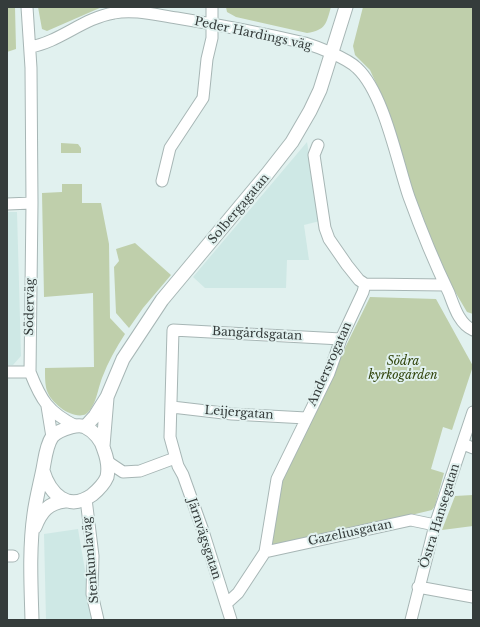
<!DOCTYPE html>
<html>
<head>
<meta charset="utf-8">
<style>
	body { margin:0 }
	#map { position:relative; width:480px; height:627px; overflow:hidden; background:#e1f1ef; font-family:"Libre Baskerville",serif }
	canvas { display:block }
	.frame { position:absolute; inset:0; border:8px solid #353c3b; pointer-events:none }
</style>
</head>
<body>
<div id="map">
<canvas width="480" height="627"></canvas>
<div class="frame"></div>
</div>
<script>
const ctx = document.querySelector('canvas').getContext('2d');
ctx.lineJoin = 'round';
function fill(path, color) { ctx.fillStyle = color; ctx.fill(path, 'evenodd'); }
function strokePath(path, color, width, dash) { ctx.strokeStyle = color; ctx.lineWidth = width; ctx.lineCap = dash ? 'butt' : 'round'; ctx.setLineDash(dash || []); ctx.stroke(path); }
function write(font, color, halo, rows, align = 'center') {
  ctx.font = font + ' "Libre Baskerville",serif'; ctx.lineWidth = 4; ctx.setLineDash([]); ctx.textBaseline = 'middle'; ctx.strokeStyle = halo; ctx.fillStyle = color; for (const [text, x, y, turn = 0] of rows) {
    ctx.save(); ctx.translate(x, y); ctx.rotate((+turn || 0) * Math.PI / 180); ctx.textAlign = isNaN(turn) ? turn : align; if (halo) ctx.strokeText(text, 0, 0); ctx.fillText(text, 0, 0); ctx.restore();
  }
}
const built = new Path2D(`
	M307,142L320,221L304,225L309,260H287L286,288H205L193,277Z
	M7,212H17L21,356L13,365H7Z
	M78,529L86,576L101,620H46L44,534Z`);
const green = new Path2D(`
	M7,7H15L16,49L7,52Z
	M38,7H102L47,31L42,29Z
	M226,7H331C326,24 326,30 307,33L236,17L227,12Z
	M363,7H473V314L467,312L444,273L413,195L388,110L370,70L355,55L353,46Z
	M61,143L78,144L81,148V153H61Z
	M62,184H82V203H101L109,244L110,318L125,334C116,348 108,362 102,378C98,388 96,407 86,414C79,418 67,413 61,408C45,395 45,388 45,368L94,367L93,293L44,297L42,193L62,192Z
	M135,243L171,275L143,308L129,328L116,313L114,267L119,261L116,249Z
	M370,297L436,299L473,366L452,430L443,427L431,469L444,473L435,506L432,510L277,547L272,544L270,539L280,480Z
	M473,495V526L442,530L455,496Z`);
const minor = new Path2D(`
	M27,7L31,68L32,203L30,372C41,400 48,412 76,426
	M30,47C60,42 83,18 114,13C134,9 156,15 177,18C220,25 262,33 305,43C318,47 347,58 357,68C384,93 397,162 409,197C421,230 434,262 449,293C454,306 459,324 473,330
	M318,145L314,155L325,228L329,239L347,265L359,280L365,284
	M162,181L170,148L203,98L207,59L212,38V7
	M7,204L32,203
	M365,284L445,285
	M7,372H30
	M47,406L52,437
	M172,407L232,414L306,418
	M463,444L473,448
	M108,462L123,472L140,471L175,458
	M86,499L93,556L92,594L98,620
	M265,552L411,520L435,525
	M7,556H13
	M418,587L473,597
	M226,604L238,593L265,552L277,479L329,373L341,339L363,292L365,284
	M231,620L202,528L183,475L178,466L170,437L173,330L341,339
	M411,620L435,525L473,412`);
const major = new Path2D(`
	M85,427L95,416L107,397L123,359L162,300L267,174L292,142L310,111L320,90L346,7
	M103,446L107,398
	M35,527C41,512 48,503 65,501
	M32,620C31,585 29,549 34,514C36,499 40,484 43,469C45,459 46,446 52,437C56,432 64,429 71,427C75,426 81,425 85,427C94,431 102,441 104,450C107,458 109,468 107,477C104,484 98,490 92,495C68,512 50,494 43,471`);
const streetNames = [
	["Peder Hardings väg",253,34,12],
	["Solbergagatan",239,209,-50],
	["Söderväg",30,307,-89],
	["Bangårdsgatan",257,334,3],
	["Andersrogatan",330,364,-66],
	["Leijergatan",239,413,4],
	["Östra Hansegatan",440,516,-73],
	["Gazeliusgatan",350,533,-12],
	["Järnvägsgatan",204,539,72],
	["Stenkumlaväg",91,560,-95]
];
const parkNames = [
	["Södra",403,362],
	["kyrkogården",403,376]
];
fill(built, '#cee8e5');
fill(green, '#bfcfab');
strokePath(minor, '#a7b6b5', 13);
strokePath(major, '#a7b6b5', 15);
strokePath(minor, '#fff', 11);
strokePath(major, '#fff', 13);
write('12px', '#353c3b', '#e1f1ef', streetNames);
write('italic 12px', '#31450c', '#e1f1ef', parkNames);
</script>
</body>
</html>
